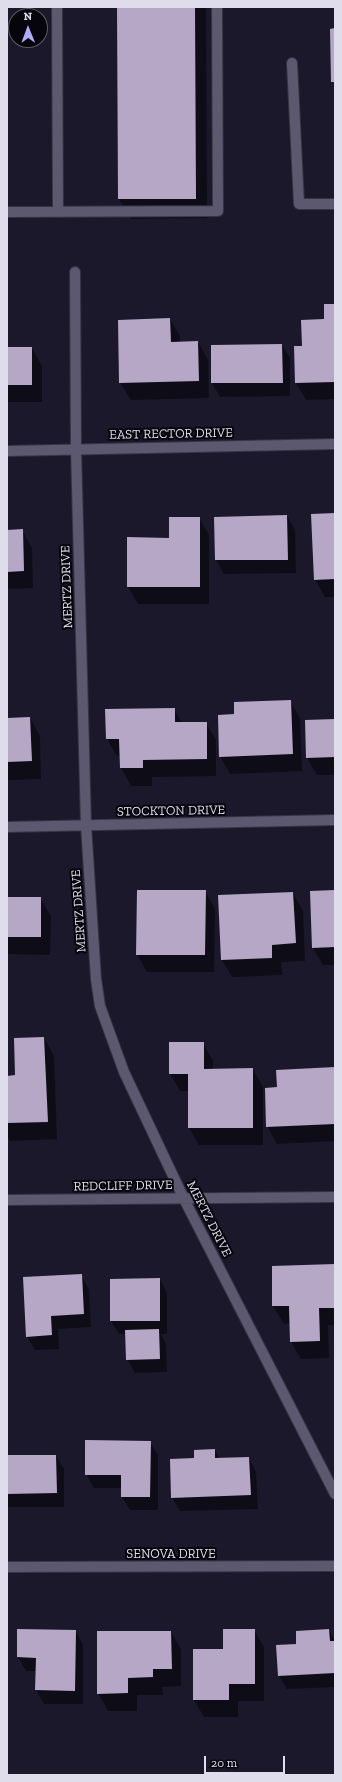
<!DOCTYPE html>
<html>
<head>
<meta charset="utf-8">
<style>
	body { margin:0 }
	#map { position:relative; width:342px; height:1782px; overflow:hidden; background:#1b182b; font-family:"Zilla Slab",serif }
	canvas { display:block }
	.frame { position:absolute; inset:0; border:8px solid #dfddeb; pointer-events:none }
	.north { position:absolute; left:8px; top:8px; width:40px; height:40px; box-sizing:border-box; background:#06050c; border:1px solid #5d5b65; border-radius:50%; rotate:359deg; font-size:11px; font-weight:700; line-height:16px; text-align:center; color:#dfddeb }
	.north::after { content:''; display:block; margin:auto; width:14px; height:18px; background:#b0aefa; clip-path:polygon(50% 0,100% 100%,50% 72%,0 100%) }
	.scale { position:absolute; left:204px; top:1756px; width:81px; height:18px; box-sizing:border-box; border:2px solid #dfddeb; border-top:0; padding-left:5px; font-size:12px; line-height:14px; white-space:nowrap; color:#dfddeb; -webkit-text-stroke:3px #06050c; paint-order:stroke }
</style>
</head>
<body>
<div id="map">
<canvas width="342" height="1782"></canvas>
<div class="frame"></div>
<div class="north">N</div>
<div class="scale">20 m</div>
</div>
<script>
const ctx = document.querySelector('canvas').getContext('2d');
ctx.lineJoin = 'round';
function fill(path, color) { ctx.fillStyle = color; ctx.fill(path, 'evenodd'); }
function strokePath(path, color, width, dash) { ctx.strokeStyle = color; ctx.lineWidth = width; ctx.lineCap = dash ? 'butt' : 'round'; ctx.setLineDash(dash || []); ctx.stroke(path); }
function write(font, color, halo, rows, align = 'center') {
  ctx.font = font + ' "Zilla Slab",serif'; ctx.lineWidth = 4; ctx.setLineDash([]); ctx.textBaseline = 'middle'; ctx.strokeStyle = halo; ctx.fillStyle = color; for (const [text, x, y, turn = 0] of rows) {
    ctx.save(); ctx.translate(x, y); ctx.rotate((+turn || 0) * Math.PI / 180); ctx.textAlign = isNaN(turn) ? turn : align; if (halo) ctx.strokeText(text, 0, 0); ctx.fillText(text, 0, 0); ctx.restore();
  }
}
const shadow = new Path2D(`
	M118,7H206L207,218L131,219L119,199Z
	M335,305V399L306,400L296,383L303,347Z
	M170,319L180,336V343L198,342L208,360L209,398L131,400L120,383L119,321Z
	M282,345L290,358V396L220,397L212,383V346Z
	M7,348H32L42,366V402H7Z
	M335,514V597H325L315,580L312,515Z
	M287,516L295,530L296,573L224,574L216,560L215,518Z
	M199,518L209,535V604H138L128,587L170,539Z
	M22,530L32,548L33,588L7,589V531Z
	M290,701L300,718L302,771L230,774L220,756L235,715Z
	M174,709L182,723H206L216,740V776L152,777V786H131L121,768V756H117L107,739Z
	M7,714L9,719L30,718L40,736L41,779L7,780Z
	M335,720V775H317L307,758Z
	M205,891L215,909L214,972H147L137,954Z
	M335,891V965H323L313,948Z
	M293,893L303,911L305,961L281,962L282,975L232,977L222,960Z
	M7,898H40L51,916L50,955L7,954Z
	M44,1038L54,1056L57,1139L10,1141L7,1135V1077L16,1076Z
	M203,1043L213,1061V1069H253L263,1087V1145H199L189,1128V1091H180L170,1073Z
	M335,1068V1141L277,1144L267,1126L278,1088Z
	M335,1265V1325H328L329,1358L301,1359L291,1342L290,1323L284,1324L273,1306V1267Z
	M81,1275L89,1289L91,1327L58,1329L59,1349L35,1350L27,1336Z
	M160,1279L167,1293V1334H161L166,1344L167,1372L135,1373L127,1359V1334H119L111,1321Z
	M150,1442L158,1455V1510H130L122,1497V1488H94L86,1474Z
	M215,1450L220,1459L249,1458L256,1472L258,1509L180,1511L172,1497L195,1459Z
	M7,1456H56L64,1469V1507H7Z
	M18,1630L76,1631L83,1645V1704H44L36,1690L37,1671H26L18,1657Z
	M254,1630L264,1647V1701H238V1717H204L194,1700L224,1650Z
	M329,1630L335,1641V1687L287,1689L279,1676L297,1645Z
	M171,1632L181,1649V1686L162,1687L163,1695H137V1711H108L98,1693Z`);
const building = new Path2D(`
	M117,7H195L196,199H118Z
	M335,28V82H331L330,29Z
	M324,304H335V382L295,383L294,346H302L301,320L324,319Z
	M170,318L171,342L198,341L199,381L119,383L118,320Z
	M282,344L283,383H211V345Z
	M7,347H32V385H7Z
	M335,513V579L314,580L311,514Z
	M287,515L288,560H215L214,517Z
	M169,517H200V587H127V537L169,538Z
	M23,529L24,571L7,572V530Z
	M291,700L293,754L219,757L218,715L234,714V702Z
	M175,708V722H207V759L143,760V768H120L119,739H106L105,709Z
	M30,717L32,761L7,762V718Z
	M335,719V757L306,758L305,720Z
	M137,890H206L205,955H136Z
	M335,890V947L312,948L310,891Z
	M293,892L296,943L272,945V958L221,960L218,895Z
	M7,897H41V937H7Z
	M44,1037L48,1122L7,1123V1076L15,1075L14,1038Z
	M169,1042H204V1069L253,1068V1128H188V1074H169Z
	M335,1067V1124L266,1127L265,1088L277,1087L276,1070Z
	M335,1264V1308H319L320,1341L290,1342L289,1306H272V1266Z
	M82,1274L84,1314L51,1316L52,1335L26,1337L23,1277Z
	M160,1278V1321H110V1279Z
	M159,1329L160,1359L126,1360L125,1330Z
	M85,1440L151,1441L150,1497H121V1475H85Z
	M215,1449V1458L249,1457L251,1495L171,1498L170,1459L194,1458V1450Z
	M7,1455H56L57,1493L7,1494Z
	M17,1629L76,1630L75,1691L35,1690L36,1658L17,1657Z
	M223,1629H255V1684H229V1700H193V1649H223Z
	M329,1629L330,1641H335V1673L278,1676L276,1645L296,1644V1631Z
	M97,1631H171L172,1669H153V1677L128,1678V1693L97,1694Z`);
const lane = new Path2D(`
	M57,7L58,212
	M292,63L299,204H335
	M7,212L218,211L217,7`);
const street = new Path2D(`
	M75,272L76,449L86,825L96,979L100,1006L124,1072L184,1199L335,1494
	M7,451L335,444
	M7,827L335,820
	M7,1200L335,1197
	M7,1567L335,1566`);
const streetNames = [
	["EAST RECTOR DRIVE",171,434,-1],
	["MERTZ DRIVE",67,587,-92],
	["STOCKTON DRIVE",171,811,-1],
	["MERTZ DRIVE",79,911,-94],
	["REDCLIFF DRIVE",123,1186,-1],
	["MERTZ DRIVE",209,1219,63],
	["SENOVA DRIVE",171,1554]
];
fill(shadow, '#0007');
fill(building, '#b6a7c7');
strokePath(lane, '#363443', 12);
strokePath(street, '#363443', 12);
strokePath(lane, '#5b586f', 10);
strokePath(street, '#5b586f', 10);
write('13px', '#dfddeb', '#06050c', streetNames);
</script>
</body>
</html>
